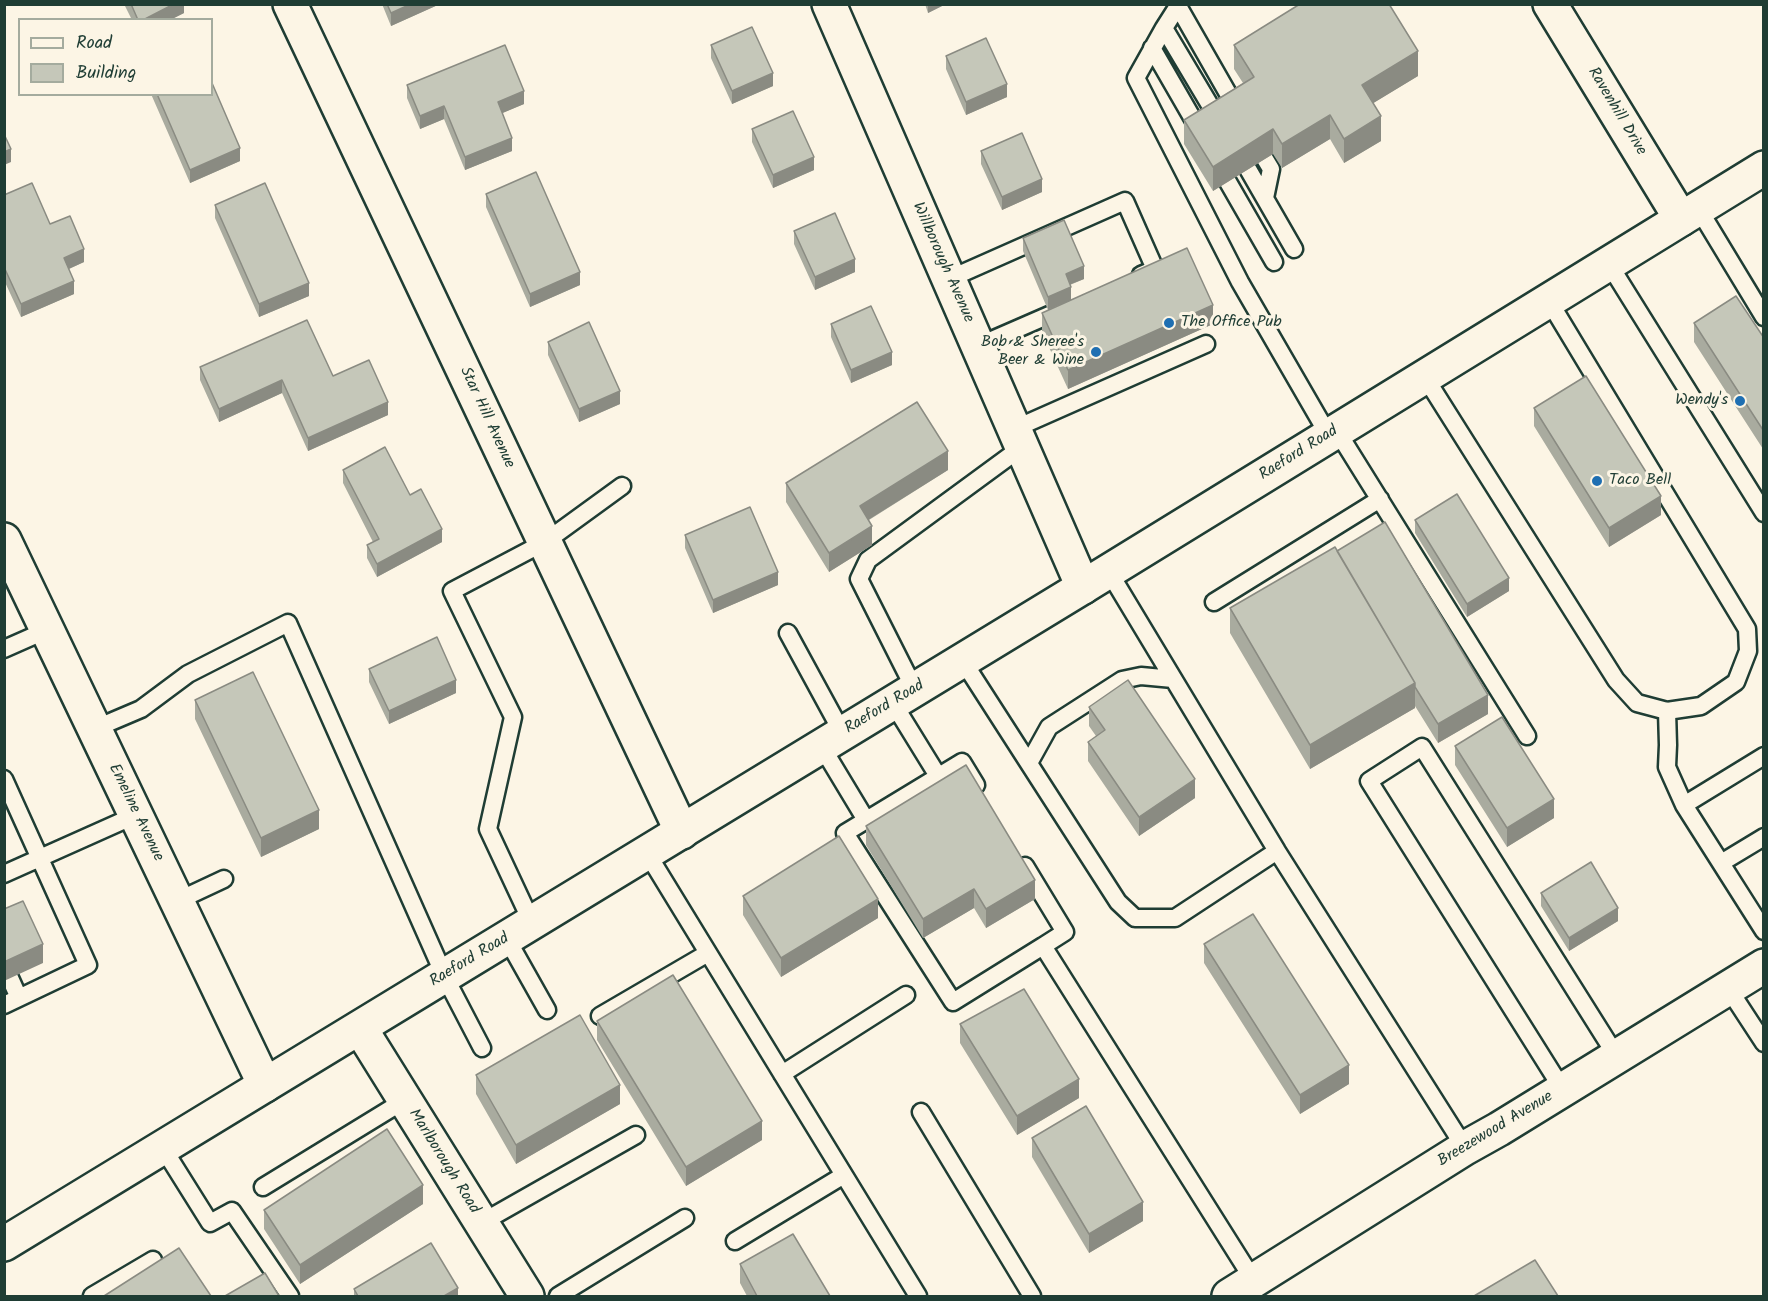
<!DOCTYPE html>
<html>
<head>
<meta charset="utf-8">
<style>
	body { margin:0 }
	#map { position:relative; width:1768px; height:1301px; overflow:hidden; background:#fcf5e5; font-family:Kalam,sans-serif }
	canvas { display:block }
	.frame { position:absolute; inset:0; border:6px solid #1f3d34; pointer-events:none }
	.legend { position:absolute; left:18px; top:18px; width:195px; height:78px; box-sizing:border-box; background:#fcf5e5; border:2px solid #a4ab9e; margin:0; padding:8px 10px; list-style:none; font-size:18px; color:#1f3d34 }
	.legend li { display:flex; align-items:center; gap:12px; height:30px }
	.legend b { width:30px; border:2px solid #a4ab9e }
</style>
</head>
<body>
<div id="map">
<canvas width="1768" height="1301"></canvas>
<div class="frame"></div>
<ul class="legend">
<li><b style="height:8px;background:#fcf5e5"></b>Road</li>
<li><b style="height:16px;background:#c5c7b9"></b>Building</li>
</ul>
</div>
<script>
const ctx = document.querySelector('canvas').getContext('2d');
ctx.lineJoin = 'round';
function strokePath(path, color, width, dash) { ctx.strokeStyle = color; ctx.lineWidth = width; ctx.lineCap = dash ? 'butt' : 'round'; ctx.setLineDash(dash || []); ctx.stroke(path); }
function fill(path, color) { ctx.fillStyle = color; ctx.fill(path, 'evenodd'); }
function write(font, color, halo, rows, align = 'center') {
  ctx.font = font + ' Kalam,sans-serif'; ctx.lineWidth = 6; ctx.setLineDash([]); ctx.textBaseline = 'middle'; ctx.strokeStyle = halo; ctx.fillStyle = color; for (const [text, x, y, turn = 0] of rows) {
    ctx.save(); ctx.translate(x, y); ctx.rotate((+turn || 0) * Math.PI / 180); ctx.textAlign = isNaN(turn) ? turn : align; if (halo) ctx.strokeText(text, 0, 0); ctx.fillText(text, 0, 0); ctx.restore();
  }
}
const lane = new Path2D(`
	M1164,28L1220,122
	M1152,48L1201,133
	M1238,111L1178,6L1164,28L1136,78L1240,282L1329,436
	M1248,169L1294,249
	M1228,182L1274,262
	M1265,198L1271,169L1265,159
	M1698,208L1764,317
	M1609,264L1764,513
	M949,279L1125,201L1155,269L1141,275
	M978,346L1063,309
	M1425,377L1616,680L1637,703L1667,711L1701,706L1736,682L1748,651L1747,629L1549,301
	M1014,429L1206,344
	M1337,431L1527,736
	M1109,572L1277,851L1465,1148
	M1214,602L1380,499
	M788,633L843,734
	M4,649L47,630
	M963,661L1118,902L1135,918H1175L1277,851
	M915,690L859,579L868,560L1022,447
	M893,703L938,776
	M1667,711L1668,745L1667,767L1684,805L1764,931
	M94,729L141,709L188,674L288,623L445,977L482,1048
	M822,747L866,820
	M1029,763L1049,727L1122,680L1141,676L1173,679
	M4,779L88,965L4,1005
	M976,785L962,762L845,833L953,1002L1043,946L1254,1281
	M1684,805L1764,756
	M647,853L918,1296
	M1721,863L1764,837
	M1025,866L1065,932L1043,946
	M4,874L136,815
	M177,901L224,879
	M532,923L488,829L513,717L452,591L545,542L622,486
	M507,939L547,1010
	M10,978L19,998
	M1728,988L1764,1043
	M600,1016L708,953
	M782,1074L906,995
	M1563,1090L1369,781L1422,747L1617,1057
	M921,1112L1032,1296
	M163,1148L210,1223L232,1211L290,1296
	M263,1187L405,1100
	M481,1223L636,1135
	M735,1241L844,1175
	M92,1296L153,1260
	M558,1296L685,1218`);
const street = new Path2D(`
	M290,4L682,832
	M829,4L1083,587
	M4,540L265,1085
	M360,1028L527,1296
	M1229,1296L1465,1148L1499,1129L1764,966`);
const secondary = new Path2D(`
	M1550,4L1681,219`);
const primary = new Path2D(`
	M4,1244L1083,587L1764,168`);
const wall = new Path2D(`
	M124,4H184V13L170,20H132Z
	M382,4H440L391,26Z
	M925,4H946L928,13Z
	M711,45L773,86L732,104L711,58Z
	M1234,45L1418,76L1373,103L1381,141L1344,163L1330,139L1282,168L1273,154L1213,191L1184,144V120L1243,83L1234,69Z
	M946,56L1007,97L966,115L946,69Z
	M407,85L524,104L502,113L512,151L465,170L444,119L420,129L407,98Z
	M151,94H212L240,161L190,183Z
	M752,129L814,170L773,188L752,142Z
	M981,151L1042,192L1002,210L981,164Z
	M486,194L580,285L530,307L486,207Z
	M4,195L50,224L84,262L69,269L74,294L21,317L4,280Z
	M215,205L309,296L259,317L215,218Z
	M794,231L855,272L815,290L794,244Z
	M1023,238L1084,279L1070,285L1048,310L1023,251Z
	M1042,313L1213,324L1068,389L1042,332Z
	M1694,323L1764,338L1763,449L1694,342Z
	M831,324L892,365L851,383L831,337Z
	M548,342L620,404L579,422L548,355Z
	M200,367L333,376L388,415L308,451L282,393L219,422L200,380Z
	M1534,408L1661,515L1609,547L1534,426Z
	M343,470L410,495L442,542L377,577L367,558V545L373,542L343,483Z
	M948,470L869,520L872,545L829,572L786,502V483Z
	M1415,520L1509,591L1467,617L1415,533Z
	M685,535L778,585L713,613L685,548Z
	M1337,551L1488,714L1438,743L1415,706V708L1310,769L1230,633V608Z
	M369,669L456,693L389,724L369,682Z
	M195,700L319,829L261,857L195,719Z
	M1089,707L1195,798L1139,836L1088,761V742L1096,736L1089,726Z
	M1455,746L1554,818L1507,847L1455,765Z
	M866,826L1035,899L986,928L974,908L923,938L866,845Z
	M1541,893L1618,921L1569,951L1541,906Z
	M743,896L878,918L781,977L743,915Z
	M1204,944L1349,1084L1300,1114L1204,963Z
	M597,1021L762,1140L686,1186L597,1040Z
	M960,1024L1079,1098L1017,1135L960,1043Z
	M476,1075L620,1104L516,1164L476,1094Z
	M1032,1138L1143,1221L1089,1253L1032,1157Z
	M423,1204L300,1284L264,1229V1210Z
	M740,1264L830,1296H747L740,1283Z
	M354,1289L458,1296H354Z`);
const shadedWall = new Path2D(`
	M174,4H184V13L170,20H143Z
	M411,4H440L391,26V13Z
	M928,4H946L928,13Z
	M1418,51V76L1362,110V85Z
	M773,73V86L732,104V91Z
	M1007,84V97L966,115V102Z
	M524,91V104L498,115V102Z
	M444,106V119L420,129V116Z
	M1330,115V139L1282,168V144Z
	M1381,116V141L1344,163V139Z
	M1273,129V154L1213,191V167Z
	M512,138V151L465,170V157Z
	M240,148V161L190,183V170Z
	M11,149V162L4,165V152Z
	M814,157V170L773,188V175Z
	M1042,179V192L1002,210V197Z
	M84,249V262L64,271V258Z
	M855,259V272L815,290V277Z
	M1084,266V279L1066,286V274Z
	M580,272V285L530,307V294Z
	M74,281V294L21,317V304Z
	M309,283V296L259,317V304Z
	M1071,287V300L1048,310V297Z
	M1213,305V324L1068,389V370Z
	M892,352V365L851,383V370Z
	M282,380V393L219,422V409Z
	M620,391V404L579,422V409Z
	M388,402V415L308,451V438Z
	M948,451V470L860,525V506Z
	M1661,496V515L1609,547V528Z
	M872,526V545L829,572V553Z
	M442,529V542L377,577V564Z
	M778,572V585L713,613V600Z
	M1509,578V591L1467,617V604Z
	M456,680V693L389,724V711Z
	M1415,683V708L1310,769V745Z
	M1488,695V714L1438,743V724Z
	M1195,779V798L1139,836V817Z
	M1554,799V818L1507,847V828Z
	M319,810V829L261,857V838Z
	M1035,880V899L986,928V909Z
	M974,889V908L923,938V919Z
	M878,899V918L781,977V958Z
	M1618,908V921L1569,951V938Z
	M43,944V963L4,981V962Z
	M1349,1065V1084L1300,1114V1095Z
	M1079,1079V1098L1017,1135V1116Z
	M620,1085V1104L516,1164V1145Z
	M762,1121V1140L686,1186V1167Z
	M423,1185V1204L300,1284V1265Z
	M1143,1202V1221L1089,1253V1234Z
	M458,1288V1296H444Z`);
const building = new Path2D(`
	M131,4H174L143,20H138Z
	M387,4H411L391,13Z
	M1300,4H1389L1418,51L1362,85L1381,116L1344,139L1330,115L1282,144L1273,129L1213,167L1184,120L1254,77L1234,45Z
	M752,27L773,73L732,91L711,45Z
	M986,38L1007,84L966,102L946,56Z
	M505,45L524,91L498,102L512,138L465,157L444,106L420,116L407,85Z
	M212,83L240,148L190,170L157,94H212Z
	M793,111L814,157L773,175L752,129Z
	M1022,133L1042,179L1002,197L981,151Z
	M4,134L11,149L4,152Z
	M536,172L580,272L530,294L486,194Z
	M32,183L50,224L70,216L84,249L64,258L74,281L21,304L4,267V195Z
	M265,183L309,283L259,304L215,205Z
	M835,213L855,259L815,277L794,231Z
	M1064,220L1084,266L1066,274L1071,287L1048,297L1023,238Z
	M1187,248L1213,305L1068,370L1042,313Z
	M1736,296L1764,338L1763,430L1694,323Z
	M871,306L892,352L851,370L831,324Z
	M307,320L333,376L369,360L388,402L308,438L282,380L219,409L200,367Z
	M589,322L620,391L579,409L548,342Z
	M1586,376L1661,496L1609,528L1534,408Z
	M917,402L948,451L860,506L872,526L829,553L786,483Z
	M385,447L410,495L421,489L442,529L377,564L367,545L379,539L343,470Z
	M1457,494L1509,578L1467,604L1415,520Z
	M750,507L778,572L713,600L685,535Z
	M1385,522L1488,695L1438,724L1415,687V683L1337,551Z
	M1335,547L1415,683L1310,745L1230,608Z
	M437,637L456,680L389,711L369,669Z
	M253,672L319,810L261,838L195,700Z
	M1128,680L1195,779L1139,817L1088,742L1105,730L1089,707Z
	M1502,717L1554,799L1507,828L1455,746Z
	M966,765L1035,880L986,909L974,889L923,919L866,826Z
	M839,836L878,899L781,958L743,896Z
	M1591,862L1618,908L1569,938L1541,893Z
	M23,901L43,944L4,962V909Z
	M1253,914L1349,1065L1300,1095L1204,944Z
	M673,975L762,1121L686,1167L597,1021Z
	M1024,989L1079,1079L1017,1116L960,1024Z
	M580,1015L620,1085L516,1145L476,1075Z
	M1086,1106L1143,1202L1089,1234L1032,1138Z
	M387,1129L423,1185L300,1265L264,1210Z
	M793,1234L830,1296H757L740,1264Z
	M431,1243L458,1288L444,1296H358L354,1289Z
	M179,1248L211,1296H104Z
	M1535,1260L1558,1296H1474Z
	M265,1273L279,1296H225Z`);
const markers = [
	[1169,323,6,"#1f6fb2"],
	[1096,352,6,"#1f6fb2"],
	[1740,401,6,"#1f6fb2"],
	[1597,481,6,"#1f6fb2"]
];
const streetNames = [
	["Ravenhill Drive",1616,112,59],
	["Willborough Avenue",942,263,66],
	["Star Hill Avenue",486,418,65],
	["Raeford Road",1299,454,-32],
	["Raeford Road",885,708,-31],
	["Emeline Avenue",135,813,64],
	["Raeford Road",470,961,-31],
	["Breezewood Avenue",1496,1130,-31],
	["Marlborough Road",443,1162,58]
];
const poiNames = [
	["The Office Pub",1181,323],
	["Bob & Sheree's",1084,343,"right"],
	["Beer & Wine",1084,361,"right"],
	["Wendy's",1728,401,"right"],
	["Taco Bell",1609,481]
];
strokePath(lane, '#1f3d34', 21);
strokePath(street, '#1f3d34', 38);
strokePath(secondary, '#1f3d34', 38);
strokePath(primary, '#1f3d34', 38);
strokePath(lane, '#fcf5e5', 16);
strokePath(street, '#fcf5e5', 33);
strokePath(secondary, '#fcf5e5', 33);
strokePath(primary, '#fcf5e5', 33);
fill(wall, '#a9ab9f');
fill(shadedWall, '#8a8b82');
fill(building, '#c5c7b9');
strokePath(building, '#8a8b82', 1.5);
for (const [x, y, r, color] of markers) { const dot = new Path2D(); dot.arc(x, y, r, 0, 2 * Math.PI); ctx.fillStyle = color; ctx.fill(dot); strokePath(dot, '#fcf5e5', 2); }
write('16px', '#1f3d34', '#fcf5e5', streetNames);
write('16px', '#1f3d34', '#fcf5e5', poiNames, 'left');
</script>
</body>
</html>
